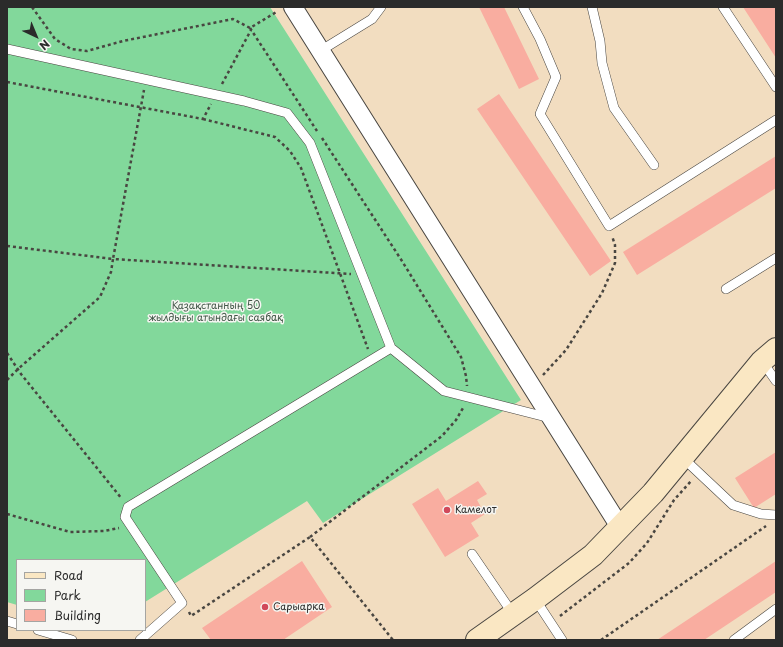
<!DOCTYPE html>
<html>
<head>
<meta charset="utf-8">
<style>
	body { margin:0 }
	#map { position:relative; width:783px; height:647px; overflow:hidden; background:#f2ddc0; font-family:"Playpen Sans",sans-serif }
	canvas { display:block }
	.frame { position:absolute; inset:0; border:8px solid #2b2b2b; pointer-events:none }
	.legend { position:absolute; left:16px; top:559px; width:130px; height:72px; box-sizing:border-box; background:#f6f6f2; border:1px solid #a5a5a2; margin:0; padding:5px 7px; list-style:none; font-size:12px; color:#2b2b2b }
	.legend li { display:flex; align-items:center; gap:8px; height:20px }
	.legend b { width:20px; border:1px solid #a5a5a2 }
	.north { position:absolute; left:16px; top:16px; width:40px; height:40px; -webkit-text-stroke:3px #f6f6f2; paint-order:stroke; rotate:136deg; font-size:11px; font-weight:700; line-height:16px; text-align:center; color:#2b2b2b }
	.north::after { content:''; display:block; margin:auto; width:14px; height:18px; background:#2b2b2b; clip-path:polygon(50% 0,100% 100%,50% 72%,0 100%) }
</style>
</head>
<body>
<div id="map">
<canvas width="783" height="647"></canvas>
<div class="frame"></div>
<ul class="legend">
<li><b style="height:5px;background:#fae7c3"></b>Road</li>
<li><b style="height:11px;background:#82d89b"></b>Park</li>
<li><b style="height:11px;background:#f9ada0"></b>Building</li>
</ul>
<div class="north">N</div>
</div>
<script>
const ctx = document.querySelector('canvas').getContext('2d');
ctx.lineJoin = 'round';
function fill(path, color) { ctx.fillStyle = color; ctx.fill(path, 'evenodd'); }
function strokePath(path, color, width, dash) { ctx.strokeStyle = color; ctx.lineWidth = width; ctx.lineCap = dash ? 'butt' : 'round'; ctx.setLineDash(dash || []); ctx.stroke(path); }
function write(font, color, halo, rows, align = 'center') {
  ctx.font = font + ' "Playpen Sans",sans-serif'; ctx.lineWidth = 3; ctx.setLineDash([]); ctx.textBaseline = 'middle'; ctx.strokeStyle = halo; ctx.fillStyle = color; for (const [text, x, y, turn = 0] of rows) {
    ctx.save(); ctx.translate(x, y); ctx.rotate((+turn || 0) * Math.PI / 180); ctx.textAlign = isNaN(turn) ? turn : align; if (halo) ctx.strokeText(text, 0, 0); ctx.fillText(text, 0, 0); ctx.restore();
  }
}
const green = new Path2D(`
	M7,7H270L521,400L323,523L307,501L145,602V560H17V605L7,602Z`);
const building = new Path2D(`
	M479,7H504L539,79L519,89Z
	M743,7H776V58Z
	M499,94L611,261L590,276L477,109Z
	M776,156V188L637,275L623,252Z
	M776,452V494L754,508L735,478Z
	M478,481L487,494L477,500L485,514L471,523L479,536L445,557L412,504L438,488L446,501Z
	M302,561L332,607L283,640H211L202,628Z
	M776,561V592L704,640H657Z`);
const path = new Path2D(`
	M32,7L55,39L71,49L87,51L123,41L233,19L250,28L278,11
	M250,28L317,131
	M7,82L203,119L211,104
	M222,84L251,30
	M203,119L275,137L290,151L301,168L368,349
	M322,138L402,261L461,357L466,376L467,386
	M7,246L113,259L144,90
	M7,353L21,374L122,499
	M543,375L566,350L602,293L615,263V245L612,236
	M7,380L18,369L100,297L111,272L113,259L351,274
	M7,514L70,532L104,531L119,528
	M310,537L442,436L456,420L463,408
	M189,612L191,616L310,537L393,640
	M560,616L629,563L647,543L674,500L692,480
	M601,640L766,526`);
const lane = new Path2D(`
	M523,7L540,39L556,77L540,114L609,226L776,120
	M592,7L600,41L602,63L614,108L654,165
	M723,7L776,87
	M7,49L244,101L287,113L310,143L391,348L444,391L550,418
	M320,51L372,19L381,7
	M726,289L776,258
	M762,361L776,381
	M683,458L733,505L761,514L776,515
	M472,554L513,614
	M535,599L562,640
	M7,621L17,624
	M38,630L72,640
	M140,640L182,603L125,517L128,507L391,348
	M734,640L776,609`);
const street = new Path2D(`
	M293,7L620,527`);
const secondary = new Path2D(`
	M477,640L535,599L593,555L653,493L762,361L776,349`);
const markers = [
	[447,510,4,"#d1495b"],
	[265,607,4,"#d1495b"]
];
const parkNames = [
	["Қазақстанның 50",216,306],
	["жылдығы атындағы саябақ",216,318]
];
const poiNames = [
	["Камелот",455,510],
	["Сарыарка",273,607]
];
fill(green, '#82d89b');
fill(building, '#f9ada0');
strokePath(lane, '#494641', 10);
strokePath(street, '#494641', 20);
strokePath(secondary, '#494641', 24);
strokePath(path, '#494641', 2.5, [3, 3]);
strokePath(lane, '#fff', 9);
strokePath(street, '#fff', 18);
strokePath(secondary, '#fae7c3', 22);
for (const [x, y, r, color] of markers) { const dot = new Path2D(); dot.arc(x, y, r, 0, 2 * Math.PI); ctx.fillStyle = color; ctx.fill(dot); strokePath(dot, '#f6f6f2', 1.5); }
write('10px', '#415647', '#f6f6f2', parkNames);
write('10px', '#2b2b2b', '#f6f6f2', poiNames, 'left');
</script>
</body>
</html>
